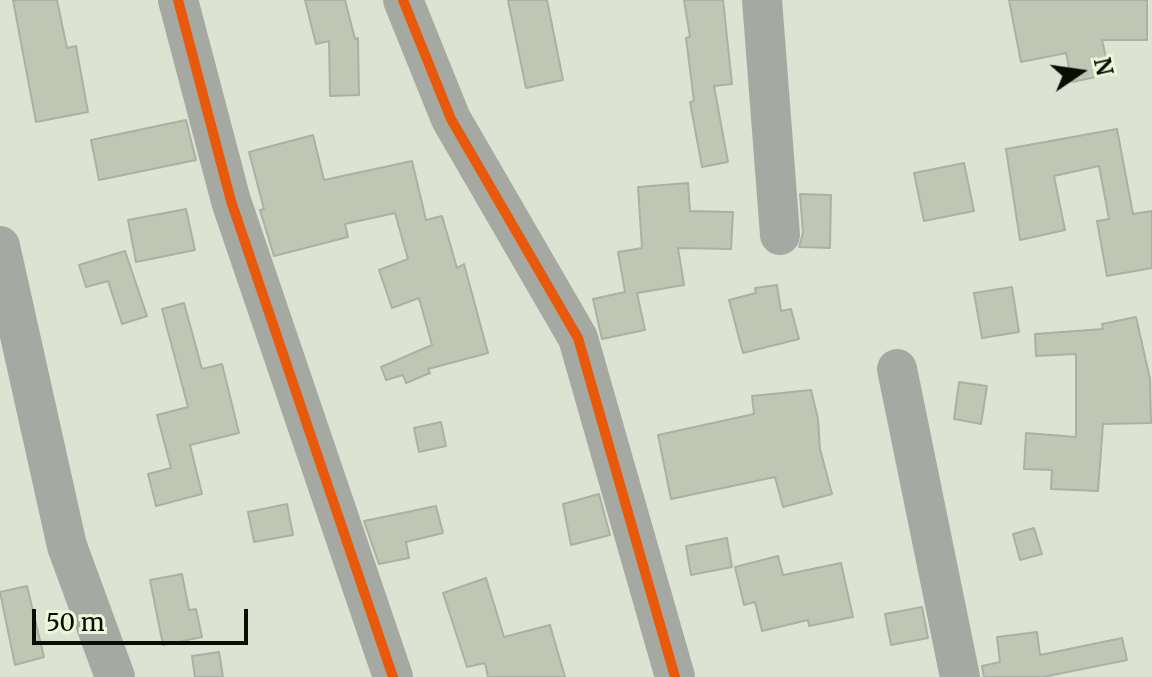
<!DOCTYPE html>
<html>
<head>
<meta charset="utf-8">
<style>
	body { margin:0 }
	#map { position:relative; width:1152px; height:677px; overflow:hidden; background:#dde3d3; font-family:Merriweather,serif }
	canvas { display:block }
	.north { position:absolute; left:1040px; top:32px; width:80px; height:80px; -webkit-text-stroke:6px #ebf8d9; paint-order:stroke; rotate:77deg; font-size:22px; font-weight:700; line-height:32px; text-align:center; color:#090d04 }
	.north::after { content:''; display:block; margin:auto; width:28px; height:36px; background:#090d04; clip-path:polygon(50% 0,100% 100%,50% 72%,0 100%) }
	.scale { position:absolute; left:32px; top:609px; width:216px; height:36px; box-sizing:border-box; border:4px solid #090d04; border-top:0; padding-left:10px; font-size:24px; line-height:28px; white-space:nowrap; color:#090d04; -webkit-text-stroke:6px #ebf8d9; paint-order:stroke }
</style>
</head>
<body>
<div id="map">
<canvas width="1152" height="677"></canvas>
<div class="north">N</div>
<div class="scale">50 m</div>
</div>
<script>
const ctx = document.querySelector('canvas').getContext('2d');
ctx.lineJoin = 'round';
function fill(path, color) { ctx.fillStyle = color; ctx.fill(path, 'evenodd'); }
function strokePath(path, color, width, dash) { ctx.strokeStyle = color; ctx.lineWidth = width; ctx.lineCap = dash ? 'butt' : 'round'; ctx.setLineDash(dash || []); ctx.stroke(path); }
const building = new Path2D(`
	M13,0H57L67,48L76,46L88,112L36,122Z
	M305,0H345L355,39L358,38L359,95L330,96L329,41L316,44Z
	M508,0H547L563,80L526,88Z
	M684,0H723L732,84L714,86L728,162L702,167L690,102L694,101L686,38L690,37Z
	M1009,0H1147V40H1102L1110,74L1072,82L1066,53L1021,62Z
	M186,120L196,160L99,180L91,140Z
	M1117,129L1133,214L1152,211V268L1107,276L1097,221L1109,219L1099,166L1054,176L1065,230L1020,240L1006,149Z
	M313,135L324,180L412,161L426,220L442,216L457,268L464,264L488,353L428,369L430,373L406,383L403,375L386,380L381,367L432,345L419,298L392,308L379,270L408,259L395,213L345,224L348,237L274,256L260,210L264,209L249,152Z
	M964,163L974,211L924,221L914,173Z
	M688,183L690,211L733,212L731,249L678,248L684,285L637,293L645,330L602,339L593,299L625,292L618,252L642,248L638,187Z
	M800,194L831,195L830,248L799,247L803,233Z
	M186,209L195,250L136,262L128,220Z
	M125,251L147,316L122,324L108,281L86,287L79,265Z
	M777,285L781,311L791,309L799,339L743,353L729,300L756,293L755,288Z
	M1012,287L1019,332L982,338L974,293Z
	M184,303L202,369L222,364L239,433L190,445L202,494L156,506L148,474L171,468L157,415L188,407L162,309Z
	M1136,317L1150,379L1151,423L1103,424L1098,491L1051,489L1052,470L1024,469L1026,433L1076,437V354L1036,356L1035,334L1103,329L1102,324Z
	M959,382L987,386L981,424L954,419Z
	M811,390L818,419L820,449L832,494L783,507L775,477L671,499L658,435L754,414L752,396Z
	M441,422L446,446L419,452L414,428Z
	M599,494L610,535L571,545L563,504Z
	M287,504L293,535L254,542L248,512Z
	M436,506L443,533L406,542L409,558L379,564L364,521Z
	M1034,528L1042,554L1020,560L1013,534Z
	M727,538L732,567L691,575L686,546Z
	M778,556L783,575L841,563L853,617L809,626L808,620L762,631L755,602L744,605L735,567Z
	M182,574L189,610L196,609L202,637L163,645L150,580Z
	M486,578L504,637L550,625L565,677H488L485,663L467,667L443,593Z
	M27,586L44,657L15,665L0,592Z
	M922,607L928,638L891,645L885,614Z
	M1037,632L1040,655L1122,638L1127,660L1043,677H984L982,666L1000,662L997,637Z
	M219,652L223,677H195L192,656Z`);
const minor = new Path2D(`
	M178,0L231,201L393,677
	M403,0L451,119L578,338L675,677
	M762,0L780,235
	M0,246L67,546L115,677
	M897,369L960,677`);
const cycleway = new Path2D(`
	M178,0L231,201L393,677
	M403,0L451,119L578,338L675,677`);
fill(building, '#bfc6b4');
strokePath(building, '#acb0a4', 2);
strokePath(minor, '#a6a9a1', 40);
strokePath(cycleway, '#e8590c', 10);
</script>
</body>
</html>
